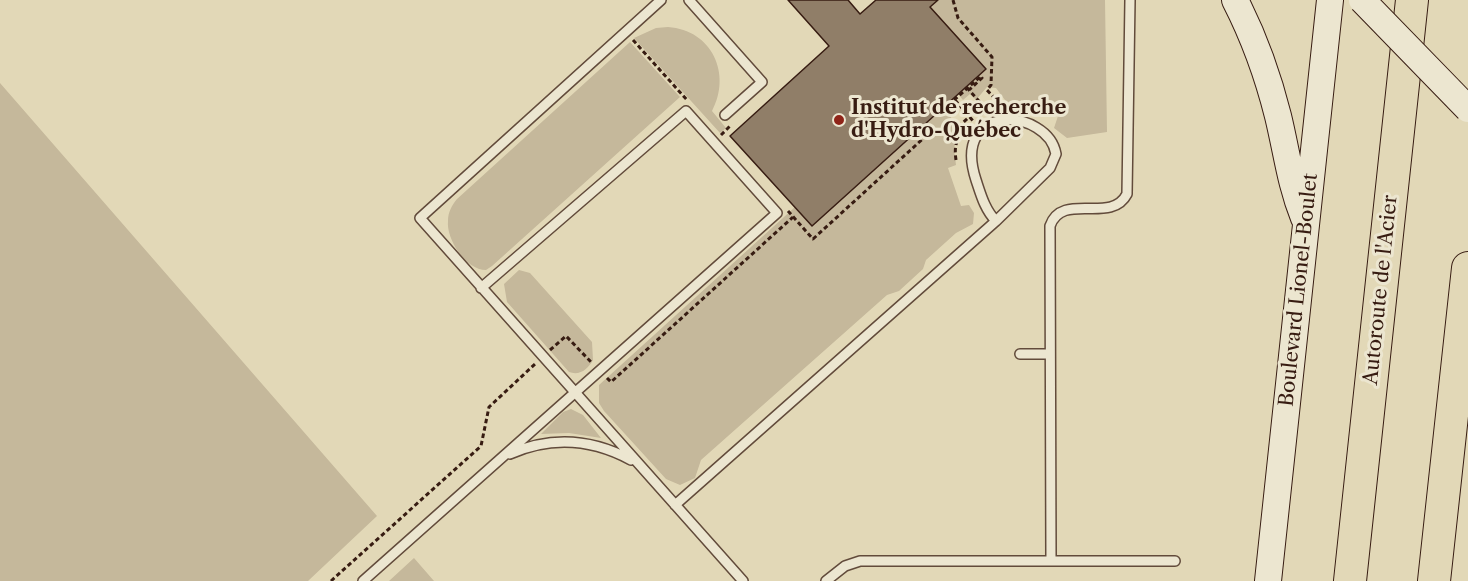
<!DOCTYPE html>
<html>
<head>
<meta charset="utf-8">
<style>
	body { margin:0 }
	canvas { display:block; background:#e2d8b7 }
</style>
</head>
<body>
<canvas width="1468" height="581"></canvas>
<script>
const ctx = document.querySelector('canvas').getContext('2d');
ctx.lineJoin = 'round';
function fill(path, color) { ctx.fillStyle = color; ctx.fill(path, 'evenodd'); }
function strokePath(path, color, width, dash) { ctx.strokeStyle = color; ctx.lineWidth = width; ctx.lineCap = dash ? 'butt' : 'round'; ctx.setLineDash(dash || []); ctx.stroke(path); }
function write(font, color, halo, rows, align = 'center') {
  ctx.font = font + ' "Libre Caslon Text",serif'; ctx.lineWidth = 6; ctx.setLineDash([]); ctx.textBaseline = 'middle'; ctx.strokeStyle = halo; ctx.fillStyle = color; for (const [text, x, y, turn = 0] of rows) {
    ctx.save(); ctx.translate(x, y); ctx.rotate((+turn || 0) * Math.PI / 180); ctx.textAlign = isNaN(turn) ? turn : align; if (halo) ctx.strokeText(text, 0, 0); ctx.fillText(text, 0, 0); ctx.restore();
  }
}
const green = new Path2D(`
	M938,0H1105L1107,132L1067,138L1054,128L1058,116L1021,100L1017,110L1008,104L996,88L987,87L976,100L970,94L963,100L958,94L986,69L930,7Z
	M668,27C712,30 732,74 712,111L726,128L720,133L634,38L656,28Z
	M630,42L680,97L492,266L486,270C466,270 446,239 448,221C448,212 452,205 457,199Z
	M0,83L377,516L308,581H0Z
	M948,104L954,110L949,115L958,126L952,134L956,139L954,149L956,165L948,168L961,206L969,205L974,213L973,224L956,233L926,260L923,269L899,291L887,295L701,460L695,478L680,485L666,479L604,411L599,403V385L795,207L812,226Z
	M519,270L530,273L592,342L593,360C588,369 580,376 569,372L507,302L504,284Z
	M571,409L583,415L601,438L569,433L541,434L563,412Z
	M414,558L434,581H389Z`);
const building = new Path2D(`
	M788,0H848L860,14L876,0H938L930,7L986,69L812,226L730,136L829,46Z`);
const path = new Path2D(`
	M953,0L958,18L992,57L991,85L987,90L1001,105
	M633,40L687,100
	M954,100L981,76L982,78L969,90L986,109
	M955,100L974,122
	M980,115L993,107L1005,106
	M721,135L731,125
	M956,160C954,146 956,138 967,128
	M788,211L813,239L927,135L954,131L969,117
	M550,350L566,336L592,363
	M607,378L611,382L793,217
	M331,581L481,446L489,407L535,364`);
const lane = new Path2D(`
	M661,0L420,218L743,581
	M689,0L762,82L725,115
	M1020,354H1049
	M510,454C551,436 592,439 631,460
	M675,505L996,221L1050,168L1056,154C1048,108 950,101 976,180C981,195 985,210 996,221
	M1051,561L1050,226C1062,191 1111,225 1127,194L1130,0
	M363,581L777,213L686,111L481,288
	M826,581L845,566L860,561H1175`);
const secondary = new Path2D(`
	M1235,0C1254,37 1268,76 1278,116C1287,153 1290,183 1304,218
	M1268,581L1330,0`);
const highway = new Path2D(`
	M1350,581L1412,0
	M1434,581L1468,268`);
const secondaryBridge = new Path2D(`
	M1362,0L1468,109`);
const markers = [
	[839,120,6,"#8f2418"]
];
const poiNames = [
	["Institut de recherche",851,108],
	["d'Hydro-Québec",851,131]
];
const streetNames = [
	["Boulevard Lionel-Boulet",1299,290,-84],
	["Autoroute de l'Acier",1381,290,-84]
];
fill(green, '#c5b89b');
fill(building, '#907e68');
strokePath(building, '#371c12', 1.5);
strokePath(lane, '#624b3b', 12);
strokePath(secondary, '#371c12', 28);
strokePath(highway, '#371c12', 34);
strokePath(path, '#371c12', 3, [4.5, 3]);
strokePath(lane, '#ece6d0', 9);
strokePath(secondary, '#ece6d0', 26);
strokePath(highway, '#e2d8b7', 32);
strokePath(secondaryBridge, '#371c12', 28, []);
strokePath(secondaryBridge, '#ece6d0', 26);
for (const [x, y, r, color] of markers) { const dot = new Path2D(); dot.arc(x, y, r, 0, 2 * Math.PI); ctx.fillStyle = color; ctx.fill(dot); strokePath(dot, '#ece6d0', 2); }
write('bold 20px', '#371c12', '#ece6d0', poiNames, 'left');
write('20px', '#371c12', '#ece6d0', streetNames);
</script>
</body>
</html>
